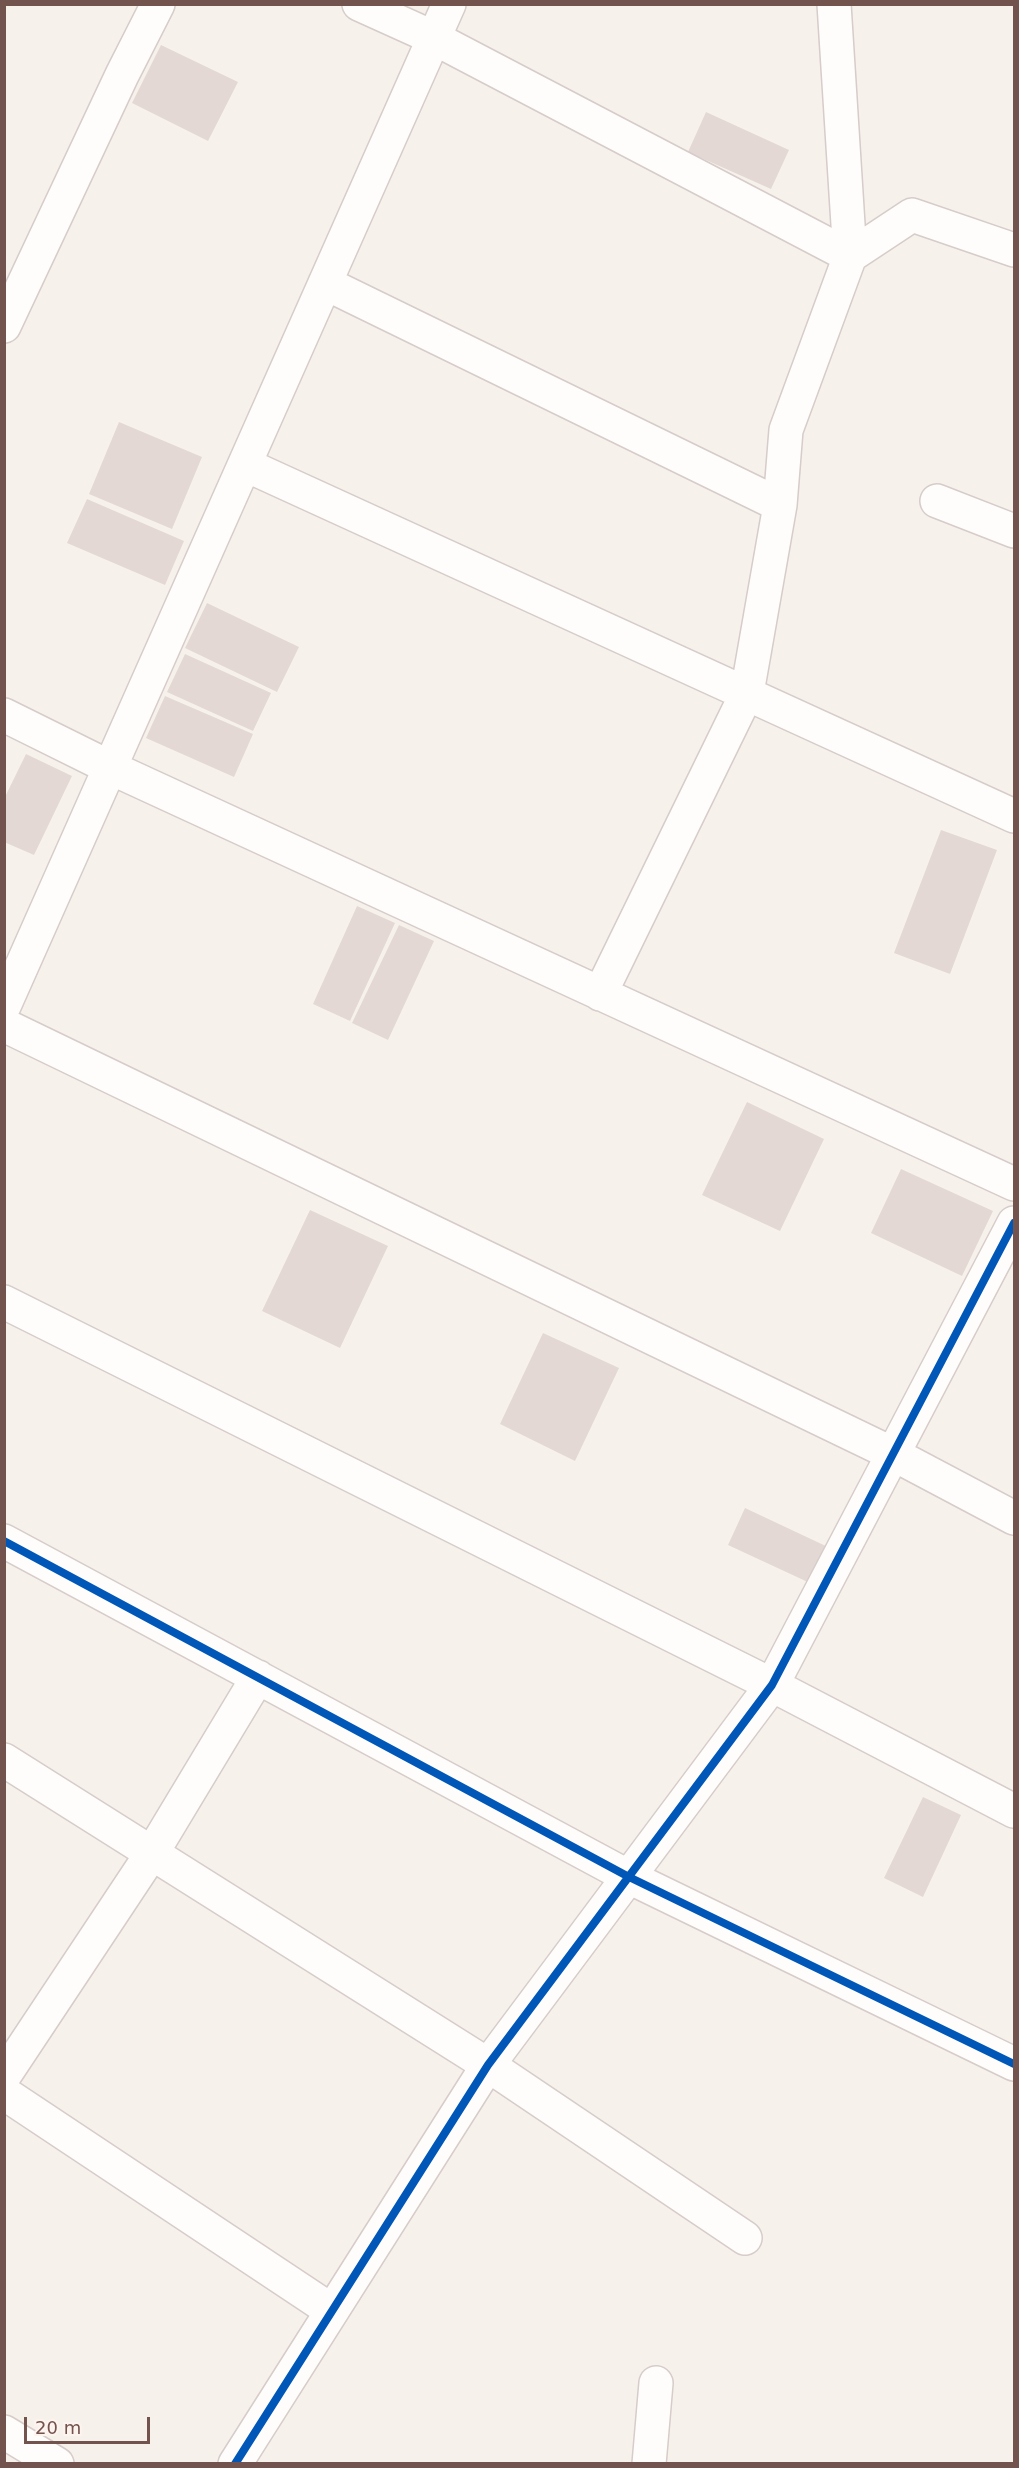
<!DOCTYPE html>
<html>
<head>
<meta charset="utf-8">
<style>
	body { margin:0 }
	#map { position:relative; width:1019px; height:2468px; overflow:hidden; background:#f7f1ec; font-family:"DejaVu Sans",sans-serif }
	canvas { display:block }
	.frame { position:absolute; inset:0; border:6px solid #73534e; pointer-events:none }
	.scale { position:absolute; left:24px; top:2417px; width:126px; height:27px; box-sizing:border-box; border:3px solid #73534e; border-top:0; padding-left:8px; font-size:18px; line-height:21px; white-space:nowrap; color:#73534e; -webkit-text-stroke:4px #fef4ef; paint-order:stroke }
</style>
</head>
<body>
<div id="map">
<canvas width="1019" height="2468"></canvas>
<div class="frame"></div>
<div class="scale">20 m</div>
</div>
<script>
const ctx = document.querySelector('canvas').getContext('2d');
ctx.lineJoin = 'round';
function fill(path, color) { ctx.fillStyle = color; ctx.fill(path, 'evenodd'); }
function strokePath(path, color, width, dash) { ctx.strokeStyle = color; ctx.lineWidth = width; ctx.lineCap = dash ? 'butt' : 'round'; ctx.setLineDash(dash || []); ctx.stroke(path); }
const building = new Path2D(`
	M161,45L238,82L208,141L132,103Z
	M706,112L789,150L771,189L688,152Z
	M119,422L202,457L172,529L89,494Z
	M87,499L184,541L165,585L67,543Z
	M207,603L299,647L277,692L185,648Z
	M185,654L271,693L253,731L167,692Z
	M165,696L253,734L234,777L146,738Z
	M26,754L72,776L34,855L4,842V799Z
	M941,830L997,850L950,974L894,953Z
	M357,906L395,923L350,1021L313,1004Z
	M399,925L434,941L388,1040L352,1023Z
	M747,1102L824,1139L780,1231L702,1195Z
	M901,1169L993,1211L962,1276L871,1233Z
	M310,1210L388,1246L340,1348L262,1311Z
	M543,1333L619,1368L575,1461L500,1424Z
	M745,1508L830,1548L812,1584L728,1545Z
	M923,1797L961,1815L923,1897L884,1878Z`);
const minor = new Path2D(`
	M359,4L432,37L850,256
	M850,256L912,215L1014,250
	M325,283L780,505
	M4,326L122,75L158,4
	M246,465L1014,816
	M937,501L1014,531
	M4,715L109,767L1014,1184
	M600,994L747,693L780,505L786,430L850,256L834,4
	M4,1006L449,4
	M4,1025L895,1455L1014,1518
	M4,1302L772,1685L1014,1811
	M4,1541L629,1877L1014,2064
	M4,1760L488,2065L745,2238
	M4,2076L152,1853L258,1677
	M4,2093L332,2311
	M4,2432L57,2464
	M235,2464L488,2065L772,1685L1014,1223
	M649,2464L656,2383`);
const cycleway = new Path2D(`
	M4,1541L629,1877L1014,2064
	M235,2464L488,2065L772,1685L1014,1223`);
fill(building, '#e3d8d4');
strokePath(minor, '#d6ccc9', 36);
strokePath(minor, '#fefdfc', 33);
strokePath(cycleway, '#0057b8', 8);
</script>
</body>
</html>
